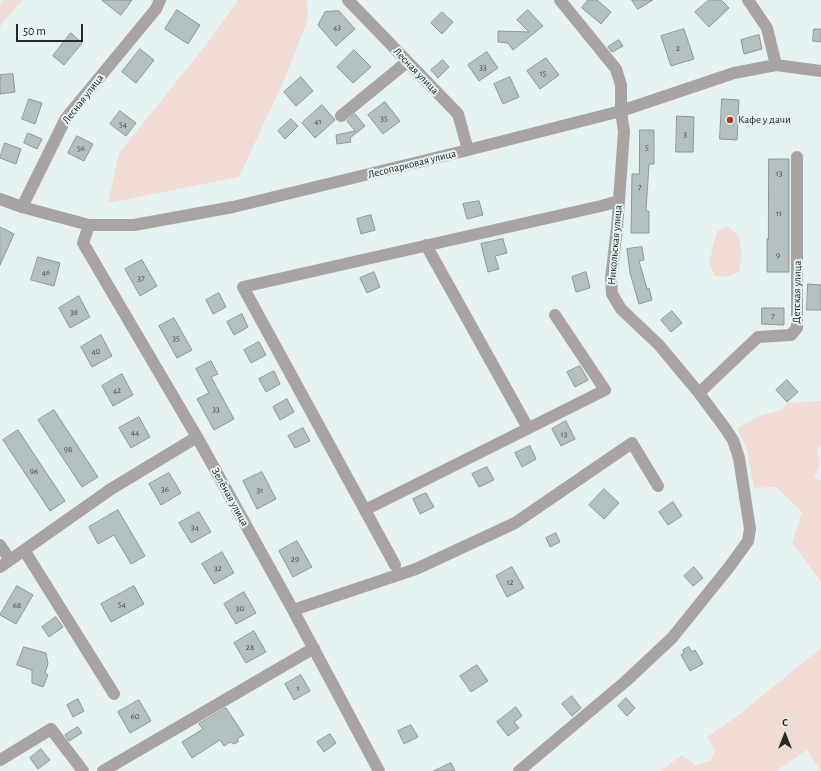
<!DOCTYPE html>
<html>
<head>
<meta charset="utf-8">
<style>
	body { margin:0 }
	#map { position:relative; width:821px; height:771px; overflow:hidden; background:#e6f2f2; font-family:"Alegreya Sans",sans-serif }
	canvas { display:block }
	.north { position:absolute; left:765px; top:715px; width:40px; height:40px; -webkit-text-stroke:3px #e6f2f2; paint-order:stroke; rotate:0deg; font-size:11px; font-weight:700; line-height:16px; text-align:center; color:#242828 }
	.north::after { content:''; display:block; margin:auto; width:14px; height:18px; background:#242828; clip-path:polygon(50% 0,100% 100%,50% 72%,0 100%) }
	.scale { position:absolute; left:16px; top:24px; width:67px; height:18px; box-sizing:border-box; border:2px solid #242828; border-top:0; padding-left:5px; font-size:12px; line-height:14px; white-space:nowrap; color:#242828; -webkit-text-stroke:3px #e6f2f2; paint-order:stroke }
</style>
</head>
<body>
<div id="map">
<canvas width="821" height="771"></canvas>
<div class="north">С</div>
<div class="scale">50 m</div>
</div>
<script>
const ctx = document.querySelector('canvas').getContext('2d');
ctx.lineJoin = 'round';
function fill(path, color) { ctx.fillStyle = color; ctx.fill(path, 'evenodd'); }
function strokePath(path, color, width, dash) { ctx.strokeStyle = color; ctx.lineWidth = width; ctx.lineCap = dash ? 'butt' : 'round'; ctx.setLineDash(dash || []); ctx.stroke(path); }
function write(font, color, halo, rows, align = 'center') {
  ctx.font = font + ' "Alegreya Sans",sans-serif'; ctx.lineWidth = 4; ctx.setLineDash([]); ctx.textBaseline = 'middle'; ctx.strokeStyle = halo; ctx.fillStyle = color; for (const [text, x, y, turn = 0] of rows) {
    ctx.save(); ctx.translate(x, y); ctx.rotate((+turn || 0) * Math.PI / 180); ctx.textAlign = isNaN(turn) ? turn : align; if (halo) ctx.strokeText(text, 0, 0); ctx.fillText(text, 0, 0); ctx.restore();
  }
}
const green = new Path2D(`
	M4,0H23L7,17L0,27V4Z
	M238,0H307L308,19L286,76L239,177L108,203L119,153L209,41Z
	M728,227L739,236L742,255L739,272L727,277L715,276L709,263L717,231Z
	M821,401V445L816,450C821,462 821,465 814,477L821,481V582L792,543L802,512L776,487L754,488L747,450L737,428L761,415L779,411L788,403Z
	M821,648V771L807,750L776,771H660L682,755L695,765L710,761L715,751L707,737L737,716Z`);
const building = new Path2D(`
	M102,0H132L121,15Z
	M588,0H597L611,12L601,24L582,8Z
	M632,0H653L638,9Z
	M709,0H721L729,8L709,27L695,12Z
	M177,10L200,25L188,44L165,29Z
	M528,10L543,26L513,50L508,43L498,42V31L529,32L517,20Z
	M339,11L355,29L336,46L318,25L325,12Z
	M442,12L453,22L442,34L431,23Z
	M684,29L694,59L671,66L661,36Z
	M814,29H821V42L813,41Z
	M71,33L82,43L64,65L53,56Z
	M759,35L762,49L744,54L741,40Z
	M619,40L623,46L612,52L608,47Z
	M140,49L154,60L136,83L122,72Z
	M354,50L371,67L353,83L337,67Z
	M487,52L498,68L479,81L468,65Z
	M546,58L559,75L540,89L527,71Z
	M443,60L449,67L438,78L431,70Z
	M13,74L15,92L0,94V75Z
	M301,77L313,91L296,106L284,92Z
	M510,77L519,97L503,104L494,84Z
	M29,99L42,103L35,124L22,119Z
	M722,99L739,100L737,140L720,139Z
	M385,102L400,121L383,134L368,115Z
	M322,105L335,120L315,138L302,123Z
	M120,111L136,123L126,136L110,124Z
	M355,114L365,126L350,138L351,142L337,144L336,135L355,131L347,121Z
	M677,116L694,117L693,152H676Z
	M291,119L298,126L285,139L278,131Z
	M640,130H654V164H649L646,211H649V233H631L632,174H639Z
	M28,133L42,139L37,149L24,143Z
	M77,136L93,144L84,161L68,153Z
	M5,143L21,149L16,164L0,158Z
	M769,159H789V272H767V239H768Z
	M479,201L483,215L467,219L463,204Z
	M371,215L375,230L361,234L357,219Z
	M0,227L14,234L0,265Z
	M503,239L507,253L495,256L499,269L488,272L481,244Z
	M642,247L644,260L639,261L647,289L649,288L652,300L639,304L630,273L627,249Z
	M38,257L60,263L54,286L31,280Z
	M142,260L157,286L140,296L125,269Z
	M374,272L380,287L367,293L360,278Z
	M586,272L590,288L576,292L572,277Z
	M808,284L821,285V310H807Z
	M219,293L226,307L213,314L206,300Z
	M79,296L90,317L70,328L59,308Z
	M762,308H784V325L762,324Z
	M672,311L682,323L671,332L661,320Z
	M242,314L248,327L234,335L227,322Z
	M174,318L192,350L177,358L159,326Z
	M101,335L112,356L92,367L81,347Z
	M259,342L266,355L251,363L244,350Z
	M211,361L218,374L211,377L234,419L214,430L197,399L209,393L196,369Z
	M580,366L588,380L575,387L567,372Z
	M274,371L280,384L266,392L259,379Z
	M122,374L133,395L113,406L102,386Z
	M787,380L798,392L787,402L776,390Z
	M287,399L294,412L280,420L273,407Z
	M54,410L98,477L82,487L38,420Z
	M139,417L150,437L131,448L119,428Z
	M566,421L575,439L561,446L552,429Z
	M303,428L310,441L295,448L288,436Z
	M18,430L65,501L50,511L3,440Z
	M530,446L536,459L522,467L515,453Z
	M487,467L494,480L479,487L472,474Z
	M262,472L276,499L257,509L243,481Z
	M169,473L181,493L161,505L149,484Z
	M604,489L619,503L604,519L589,505Z
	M426,493L434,507L420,514L413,499Z
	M673,502L682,516L668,525L659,512Z
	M118,510L145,556L131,564L114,535L98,544L89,527Z
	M199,512L211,532L191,543L179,523Z
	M556,533L560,542L550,547L546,538Z
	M297,541L312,567L293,577L279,551Z
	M222,552L234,573L214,584L202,564Z
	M512,567L524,588L507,597L496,576Z
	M694,567L703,578L693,586L684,576Z
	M17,586L33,595L16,624L0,615Z
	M134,586L144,604L111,622L101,604Z
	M244,592L256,613L236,624L224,604Z
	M56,617L63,627L49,637L42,627Z
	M254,631L266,652L246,663L234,643Z
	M24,647L46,653L48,664L45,673L48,675L43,687L32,683V670L17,665Z
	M689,647L692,652L695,650L703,664L690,671L681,655L684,653L683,650Z
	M477,665L488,681L471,692L460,676Z
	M301,675L310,691L294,700L285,684Z
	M572,696L581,708L572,716L562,704Z
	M626,698L635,708L627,716L618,706Z
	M78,699L84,711L73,717L67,705Z
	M139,700L151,721L130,733L118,712Z
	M516,707L522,716L514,722L519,728L508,736L497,722Z
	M226,708L244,735L238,738V742L234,744L230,742L224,746L220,740L192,758L182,742L203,729L199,724Z
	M411,725L418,737L404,744L398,731Z
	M78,727L82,733L69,741L65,735Z
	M330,734L336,743L324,752L317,742Z
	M41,749L50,760L38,769L30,758Z
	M451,763L455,771H434Z`);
const minor = new Path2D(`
	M348,0L458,114L468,150
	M748,0L767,28L776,65
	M341,116L407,62
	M0,199L22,207L89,225H134L233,207L468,150L621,111L734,73L776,65L821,71
	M22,207L66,118L156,9L160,0
	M89,225L83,243L197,437L293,610L379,771
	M426,245L528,428
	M699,393L758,337L791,335L797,328V157
	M365,510L605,390L555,315
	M0,545L10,560
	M24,550L114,694
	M395,565L243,287L601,206L619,201
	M0,567L111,489L197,437
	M293,610L416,569L515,523L632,443L658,486
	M0,760L51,729L83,771
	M103,771L314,648
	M519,771L626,681L672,638L730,566L748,541L750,529L739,458L733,440L725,428L699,393L659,345L621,309L612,294L611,278L617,228L624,132L621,111V85L616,69L560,0`);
const markers = [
	[730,120,4,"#a63e20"]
];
const numberNames = [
	["43",337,27],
	["2",678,48],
	["33",483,67],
	["15",543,73],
	["35",384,118],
	["41",318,121],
	["54",123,124],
	["3",685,134],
	["5",647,147],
	["56",81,148],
	["13",779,173],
	["7",640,187],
	["11",779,213],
	["9",778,255],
	["46",46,272],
	["37",141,278],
	["38",74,312],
	["7",773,316],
	["35",176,338],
	["40",96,351],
	["42",117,390],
	["33",216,409],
	["44",135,432],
	["13",564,434],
	["98",68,449],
	["96",34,471],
	["36",165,489],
	["31",260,490],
	["34",195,527],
	["29",295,559],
	["32",218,568],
	["12",510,582],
	["54",122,604],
	["68",17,605],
	["30",240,608],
	["28",250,647],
	["1",298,688],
	["60",135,716]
];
const streetNames = [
	["Лесная улица",416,71,46],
	["Лесная улица",83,99,-52],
	["Лесопарковая улица",412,164,-14],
	["Никольская улица",615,245,-85],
	["Детская улица",797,292,-89],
	["Зелёная улица",230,497,61]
];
const poiNames = [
	["Кафе у дачи",738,120]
];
fill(green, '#f1dcd5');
fill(building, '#b4c0bf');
strokePath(building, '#8c9796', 1);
strokePath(minor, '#a9a4a3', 12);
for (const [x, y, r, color] of markers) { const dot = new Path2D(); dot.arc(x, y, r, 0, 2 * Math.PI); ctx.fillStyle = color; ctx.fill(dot); strokePath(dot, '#e6f2f2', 1.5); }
write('9px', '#484e4e', null, numberNames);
write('11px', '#242828', '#e6f2f2', streetNames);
write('11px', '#242828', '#e6f2f2', poiNames, 'left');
</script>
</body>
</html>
